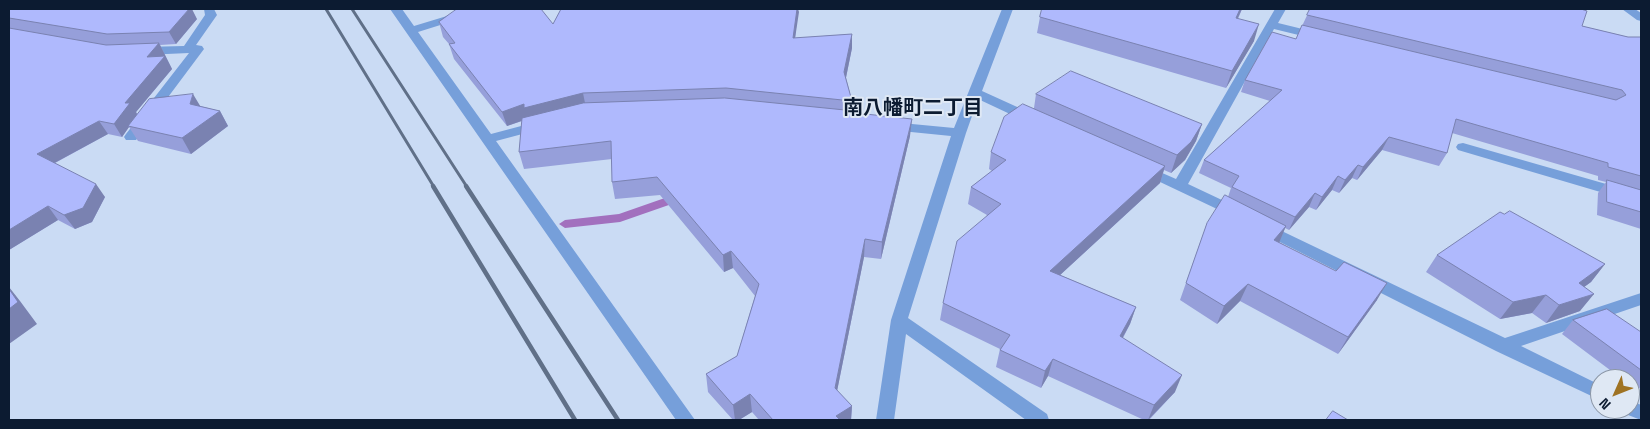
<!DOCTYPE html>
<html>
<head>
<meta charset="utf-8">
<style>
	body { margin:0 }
	#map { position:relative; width:1650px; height:429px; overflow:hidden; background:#cadbf4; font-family:"Space Grotesk",sans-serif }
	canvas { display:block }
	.frame { position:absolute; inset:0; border:10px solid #0c1b31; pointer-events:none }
	.north { position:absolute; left:1590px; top:369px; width:50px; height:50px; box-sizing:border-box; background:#dfe8f4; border:1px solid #8b96a6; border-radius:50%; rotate:226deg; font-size:14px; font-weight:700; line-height:20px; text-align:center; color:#0c1b31 }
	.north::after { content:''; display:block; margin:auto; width:18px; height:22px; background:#9f7323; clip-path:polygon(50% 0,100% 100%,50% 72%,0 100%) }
</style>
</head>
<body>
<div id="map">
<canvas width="1650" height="429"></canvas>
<div class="frame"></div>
<div class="north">N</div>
</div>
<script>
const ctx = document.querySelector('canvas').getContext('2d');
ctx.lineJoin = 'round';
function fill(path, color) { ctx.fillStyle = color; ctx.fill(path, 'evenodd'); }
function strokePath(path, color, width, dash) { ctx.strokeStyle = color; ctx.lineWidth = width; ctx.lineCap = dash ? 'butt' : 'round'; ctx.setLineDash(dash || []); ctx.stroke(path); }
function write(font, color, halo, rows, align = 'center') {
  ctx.font = font + ' "Space Grotesk","Noto Sans JP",sans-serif'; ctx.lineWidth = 4; ctx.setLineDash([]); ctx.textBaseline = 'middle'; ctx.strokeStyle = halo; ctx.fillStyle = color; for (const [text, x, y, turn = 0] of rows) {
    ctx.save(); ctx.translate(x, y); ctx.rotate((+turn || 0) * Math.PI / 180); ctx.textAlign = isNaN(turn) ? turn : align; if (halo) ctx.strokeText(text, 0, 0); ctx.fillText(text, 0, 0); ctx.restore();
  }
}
const stream = new Path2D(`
	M682,192L688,196L686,199L620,222L565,228L559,224L565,220L619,214Z`);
const minor = new Path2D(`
	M204,9H214L217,15L196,45L202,46L204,49L136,140H126L124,137L126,134L189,53L144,55L138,51L144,47L184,46L205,15Z
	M390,9H402L414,26L470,9H486L485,11L418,32L491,134L540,121L545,122L547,125L545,128L496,141L695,420H676Z
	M1002,9H1013L982,91L1037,116L1039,119L1037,122H1027L978,99L966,133L908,318L1047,414L1049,420H1026L906,334L894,420H876L891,320L951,136L891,130L884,126L891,122L954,128Z
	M1275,9H1286L1278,23L1323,34L1325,36L1319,40L1274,29L1188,184L1241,209L1243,213L1241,217L1236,218L1139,172L1137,169L1139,166L1144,165L1176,179Z
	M1622,9H1635L1641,13V21L1637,20Z
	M1463,143L1641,194V204L1458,150L1456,147L1458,144Z
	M1263,222L1505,338L1641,293V305L1521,346L1600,385V400L1496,351L1258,231L1255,227L1258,223Z
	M1630,400L1641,405V420L1623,413L1621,409H1630Z`);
const railFar1 = new Path2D(`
	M326,9L434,187
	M352,9L467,187`);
const rail = new Path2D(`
	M433,186L575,420
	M466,186L618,420`);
const wall = new Path2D(`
	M9,9L197,19L176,44L160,45L172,69L136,112L137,114L200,106L220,111L228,126L191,154L138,141L129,127L122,137L108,134L55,163L105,197L92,222L75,229L58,220L9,250Z
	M561,9H798L795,38L852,34V48L846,78L852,101V110L856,113L910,136L881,259L864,257L837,391L852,406L851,420H759L752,412L739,420H733L708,392L706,374L737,356L755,296L733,268L724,272L660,195L615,199L612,182V159L524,169L519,152L522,121L507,126L454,59L449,44L443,37L439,22L553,24Z
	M1042,9H1242L1238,19L1254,41L1226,88L1037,33L1040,17Z
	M1310,9L1582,26L1628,37H1641V229L1597,215L1598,193L1606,182L1598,180V176L1452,133L1447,153L1439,166L1382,150L1357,180L1352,178L1339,193L1332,190L1316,210L1309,207L1289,230L1285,228L1279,242L1377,300L1338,354L1240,301L1217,324L1180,300L1207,223L1228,197L1231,188L1199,173L1204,160L1270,101L1241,92L1245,80L1296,39Z
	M1036,94L1202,124L1196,141L1185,160L1171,173L1164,170L1160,183L1060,275L1136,307L1130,324L1123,338L1175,392L1149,420H1144L1048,376L1041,388L996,367L1000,349L940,320L943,303L987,215L968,204L971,187L992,171L989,169L991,152L1034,108Z
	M1437,255L1605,264L1591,282L1584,287L1580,311L1546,323L1532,313L1500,319L1426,272Z
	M1573,320L1641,332V387L1636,390L1630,385V379H1622L1562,334Z`);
const shadedWall = new Path2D(`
	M189,9H192L197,19L176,44L169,32Z
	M797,9H798L799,12L793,52V38Z
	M1240,9H1242L1230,34L1236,18Z
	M1259,24L1254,41L1226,88L1232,71Z
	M852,34V48L844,87V72Z
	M159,43L172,69L136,112L138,116L128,126L129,127L122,137L114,124L147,57Z
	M583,93L586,108L527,119L507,126L502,112L524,104Z
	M193,94L202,109L190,104Z
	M220,111L228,126L191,154L182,138Z
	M912,119L910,136L881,259L882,242Z
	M99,121L108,134L47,167L37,154Z
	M1202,124L1196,141L1185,160L1171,173L1177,155Z
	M1389,137L1382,150L1357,180L1363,167Z
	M1358,165L1352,178L1339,193L1345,180Z
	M1165,166L1160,183L1046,288L1050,271Z
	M1338,176L1332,190L1316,210L1322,197Z
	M96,184L105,197L92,222L75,229L64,215Z
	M1315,193L1309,207L1289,230L1295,217Z
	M48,206L58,220L9,250V230Z
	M1286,226L1279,243L1274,240Z
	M865,239L864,257L834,406L835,388Z
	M731,251L733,268L724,272L723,255Z
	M1605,264L1591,282L1565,301L1579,283Z
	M1387,283L1377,300L1338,354L1348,337Z
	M1248,284L1240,301L1217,324L1224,306Z
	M9,287L20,301L37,324L9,344Z
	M1594,294L1580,311L1546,323L1559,305Z
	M1546,295L1532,313L1500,319L1513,302Z
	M1136,307L1130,324L1114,353L1120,336Z
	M1053,359L1048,376L1041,388L1045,371Z
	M1182,375L1175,392L1148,420L1154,405Z
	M750,394L752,412L739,420H735L733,405Z
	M852,406L851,420H836V416Z`);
const building = new Path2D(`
	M9,9H189L169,32L107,34L9,18Z
	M457,9H541L553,24L561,9H797L793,38L852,34L844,72L852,101L726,88L583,93L524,108V104L502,112L449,44L455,43L439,22Z
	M1042,9H1240L1236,18L1259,24L1232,71L1040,17Z
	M1310,9H1581L1587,11L1582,26L1628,37H1641V176L1608,167V163L1456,119L1447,153L1389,137L1363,167L1358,165L1345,180L1338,176L1322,197L1315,193L1295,217L1232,187L1239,176L1204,160L1282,90L1245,80L1272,32L1296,39L1302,25L1616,100L1626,95L1622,90L1307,15Z
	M9,28L106,45L159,43L147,57L165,56L125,103H130L114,124L99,121L37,154L96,184L83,208L64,215L48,206L9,230Z
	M1071,71L1202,124L1191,142L1177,155L1036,94Z
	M193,94L190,104L220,111L182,138L128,126L149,99Z
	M725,98L855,111L856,113L912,119L882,242L865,239L835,388L852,406L836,416L840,420H773L750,394L733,405L706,374L737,356L759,284L731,251L723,255L657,177L612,182L611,141L519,152L522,118L583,103Z
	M1023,104L1165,166L1050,271L1136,307L1120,336L1182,375L1154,405L1053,359L1045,371L1000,350L1010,335L943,303L957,241L1001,204L971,187L1006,160L991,152L1004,117Z
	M1607,180L1641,190V212L1607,202Z
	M1225,195L1286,226L1274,240L1336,271L1344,262L1387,283L1348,337L1248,284L1224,306L1186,283L1207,223Z
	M1510,211L1605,264L1579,283L1594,294L1559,305L1546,295L1513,302L1437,255L1500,212L1504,214Z
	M9,289L18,302L9,309Z
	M1607,309L1641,332V370L1573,320Z
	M1333,411L1348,420H1326Z`);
const neighbourhoodNames = [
	["南八幡町二丁目",913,109]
];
fill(stream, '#a270be');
fill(minor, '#769fda');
strokePath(railFar1, '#607088', 3);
strokePath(rail, '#607088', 4.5);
fill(wall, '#969fda');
fill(shadedWall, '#7a82b1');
fill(building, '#afb9fd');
strokePath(building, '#7a82b1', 1);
write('bold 20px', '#0c1b31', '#dfe8f4', neighbourhoodNames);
</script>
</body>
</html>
